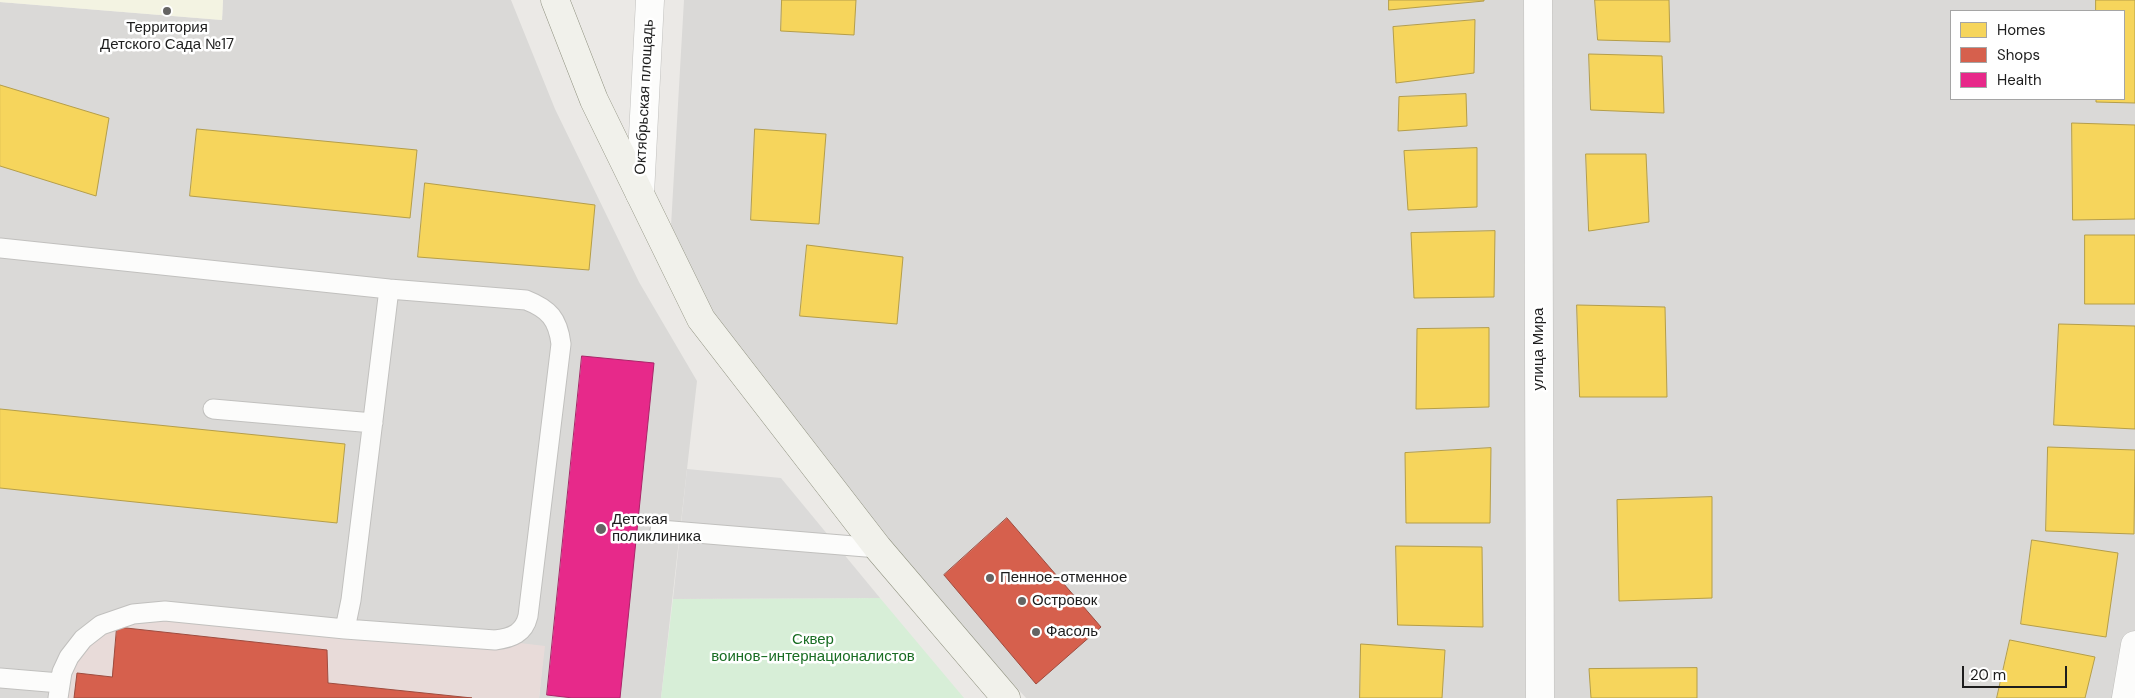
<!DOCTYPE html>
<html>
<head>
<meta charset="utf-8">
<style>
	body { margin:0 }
	#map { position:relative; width:2135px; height:698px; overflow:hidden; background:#ebe9e6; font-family:"DM Sans",sans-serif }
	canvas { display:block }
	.legend { position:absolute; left:1950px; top:10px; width:175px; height:90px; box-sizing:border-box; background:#fff; border:1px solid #a5a5a5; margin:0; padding:6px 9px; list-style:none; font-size:15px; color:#1d1d1d }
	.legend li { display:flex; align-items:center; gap:10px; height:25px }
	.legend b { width:25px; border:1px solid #a5a5a5 }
	.scale { position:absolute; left:1962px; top:666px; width:105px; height:22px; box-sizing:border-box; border:2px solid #1d1d1d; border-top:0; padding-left:6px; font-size:15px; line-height:18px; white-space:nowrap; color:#1d1d1d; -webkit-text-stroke:4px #fff; paint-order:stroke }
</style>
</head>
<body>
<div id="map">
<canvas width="2135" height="698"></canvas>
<ul class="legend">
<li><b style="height:14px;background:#f6d55c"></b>Homes</li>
<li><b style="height:14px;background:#d6604d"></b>Shops</li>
<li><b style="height:14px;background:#e7298a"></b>Health</li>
</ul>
<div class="scale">20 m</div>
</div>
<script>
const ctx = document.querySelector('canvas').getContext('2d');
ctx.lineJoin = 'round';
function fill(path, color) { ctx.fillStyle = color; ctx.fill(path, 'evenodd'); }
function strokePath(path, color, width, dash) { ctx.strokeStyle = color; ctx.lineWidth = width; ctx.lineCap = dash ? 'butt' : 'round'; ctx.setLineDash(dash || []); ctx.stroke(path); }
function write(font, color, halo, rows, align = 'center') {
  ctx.font = font + ' "DM Sans",sans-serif'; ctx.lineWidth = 5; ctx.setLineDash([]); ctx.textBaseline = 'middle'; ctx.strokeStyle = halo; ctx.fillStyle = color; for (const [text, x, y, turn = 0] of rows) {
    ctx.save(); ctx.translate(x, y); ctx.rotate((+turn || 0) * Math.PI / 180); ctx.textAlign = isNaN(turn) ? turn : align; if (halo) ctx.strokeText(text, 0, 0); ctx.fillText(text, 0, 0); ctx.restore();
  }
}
const residential = new Path2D(`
	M223,0H511L555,109L639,282L697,381L661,698H539L544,646L58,698H0V2L222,20Z
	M684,0H2135V698H1026L884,541L711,311L671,226ZM1951,11H2124V99H1951Z`);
const commercial = new Path2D(`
	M119,618L495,640L545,646L539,698H58L69,657Z`);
const education = new Path2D(`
	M0,0H223L222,20L0,2Z`);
const park = new Path2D(`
	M880,598L964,698H661L673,599Z`);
const parking = new Path2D(`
	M687,469L781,478L880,598L673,599Z`);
const homes = new Path2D(`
	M782,0H856L854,35L781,31Z
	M1389,0H1484V1L1389,10Z
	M1595,0H1669L1670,42L1598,40Z
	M2096,0H2135V103L2096,102V99H2124V11H2096Z
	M1475,20L1474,73L1396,83L1393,27Z
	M1589,54L1662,56L1664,113L1591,110Z
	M0,85L109,118L96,196L0,166Z
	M1466,94L1467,126L1398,131L1399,97Z
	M2072,123L2135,125V219L2073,220Z
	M197,129L417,150L410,218L190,196Z
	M755,129L826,134L819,224L751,220Z
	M1477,148V207L1408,210L1404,151Z
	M1586,154H1646L1649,222L1589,231Z
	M425,183L595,205L589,270L418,257Z
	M1495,231L1494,297L1414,298L1411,233Z
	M2085,235H2135V304H2085Z
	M807,245L903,257L897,324L800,316Z
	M1577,305L1665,307L1667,397H1580Z
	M2059,324L2135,326V429L2054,425Z
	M1489,328V407L1416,409L1417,329Z
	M0,409L345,444L337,523L0,488Z
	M2048,447L2135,450L2134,534L2046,531Z
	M1491,448L1490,523H1406L1405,453Z
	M1712,497V598L1619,601L1617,500Z
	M2032,540L2118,553L2106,637L2021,624Z
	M1396,546L1482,547L1483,627L1398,625Z
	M2010,640L2095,657L2085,698H1997Z
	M1361,644L1445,650L1442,698H1360Z
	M1697,668V698H1591L1589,669Z`);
const shops = new Path2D(`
	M1007,518L1101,627L1036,684L944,575Z
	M117,627L327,650L328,683L472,698H74L77,673L112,677Z`);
const health = new Path2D(`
	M582,356L654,363L620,698H573L547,695Z`);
const lane = new Path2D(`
	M0,248L389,289L351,600L345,629L165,611L133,614L101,625L83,639L69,657L62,672L58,698
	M213,409L373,423
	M660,530L878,548
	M345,629L495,640C512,638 524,633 528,616L561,344C558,319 549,309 526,300L389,289
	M0,678L60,683`);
const street = new Path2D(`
	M1538,0L1540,698
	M640,194L650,0
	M2126,698L2135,645`);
const secondary = new Path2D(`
	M555,0L594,100L701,319L878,548L1006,698`);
const markers = [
	[167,11,5,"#656463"],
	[601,529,6,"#656463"],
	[990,578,5,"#656463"],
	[1022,601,5,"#656463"],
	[1036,632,5,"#656463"]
];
const poiNames = [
	["Территория",167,28,"center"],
	["Детского Сада №17",167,45,"center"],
	["Детская",612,520],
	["поликлиника",612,537],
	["Пенное-отменное",1000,578],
	["Островок",1032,601],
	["Фасоль",1046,632]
];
const streetNames = [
	["Октябрьская площадь",645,97,-87],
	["улица Мира",1539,349,-90]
];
const parkNames = [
	["Сквер",813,640],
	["воинов-интернационалистов",813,657]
];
fill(residential, '#dad9d7');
fill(commercial, '#e8dbd9');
fill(education, '#f3f3e2');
fill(park, '#d7eed7');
fill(parking, '#dbdad9');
fill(homes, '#f6d55c');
strokePath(homes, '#b59e49', 1);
fill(shops, '#d6604d');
strokePath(shops, '#9e4c3f', 1);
fill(health, '#e7298a');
strokePath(health, '#aa2569', 1);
strokePath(lane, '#c1c0be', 21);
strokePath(street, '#c1c0be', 29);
strokePath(secondary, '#909280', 29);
strokePath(lane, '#fcfcfb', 19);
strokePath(street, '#fcfcfb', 28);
strokePath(secondary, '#f1f1eb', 28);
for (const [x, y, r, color] of markers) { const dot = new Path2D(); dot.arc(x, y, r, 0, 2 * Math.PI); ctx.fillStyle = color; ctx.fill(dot); strokePath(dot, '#fff', 2); }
write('15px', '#1d1d1d', '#fff', poiNames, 'left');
write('15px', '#1d1d1d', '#fff', streetNames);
write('15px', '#196d23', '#fff', parkNames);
</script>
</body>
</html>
